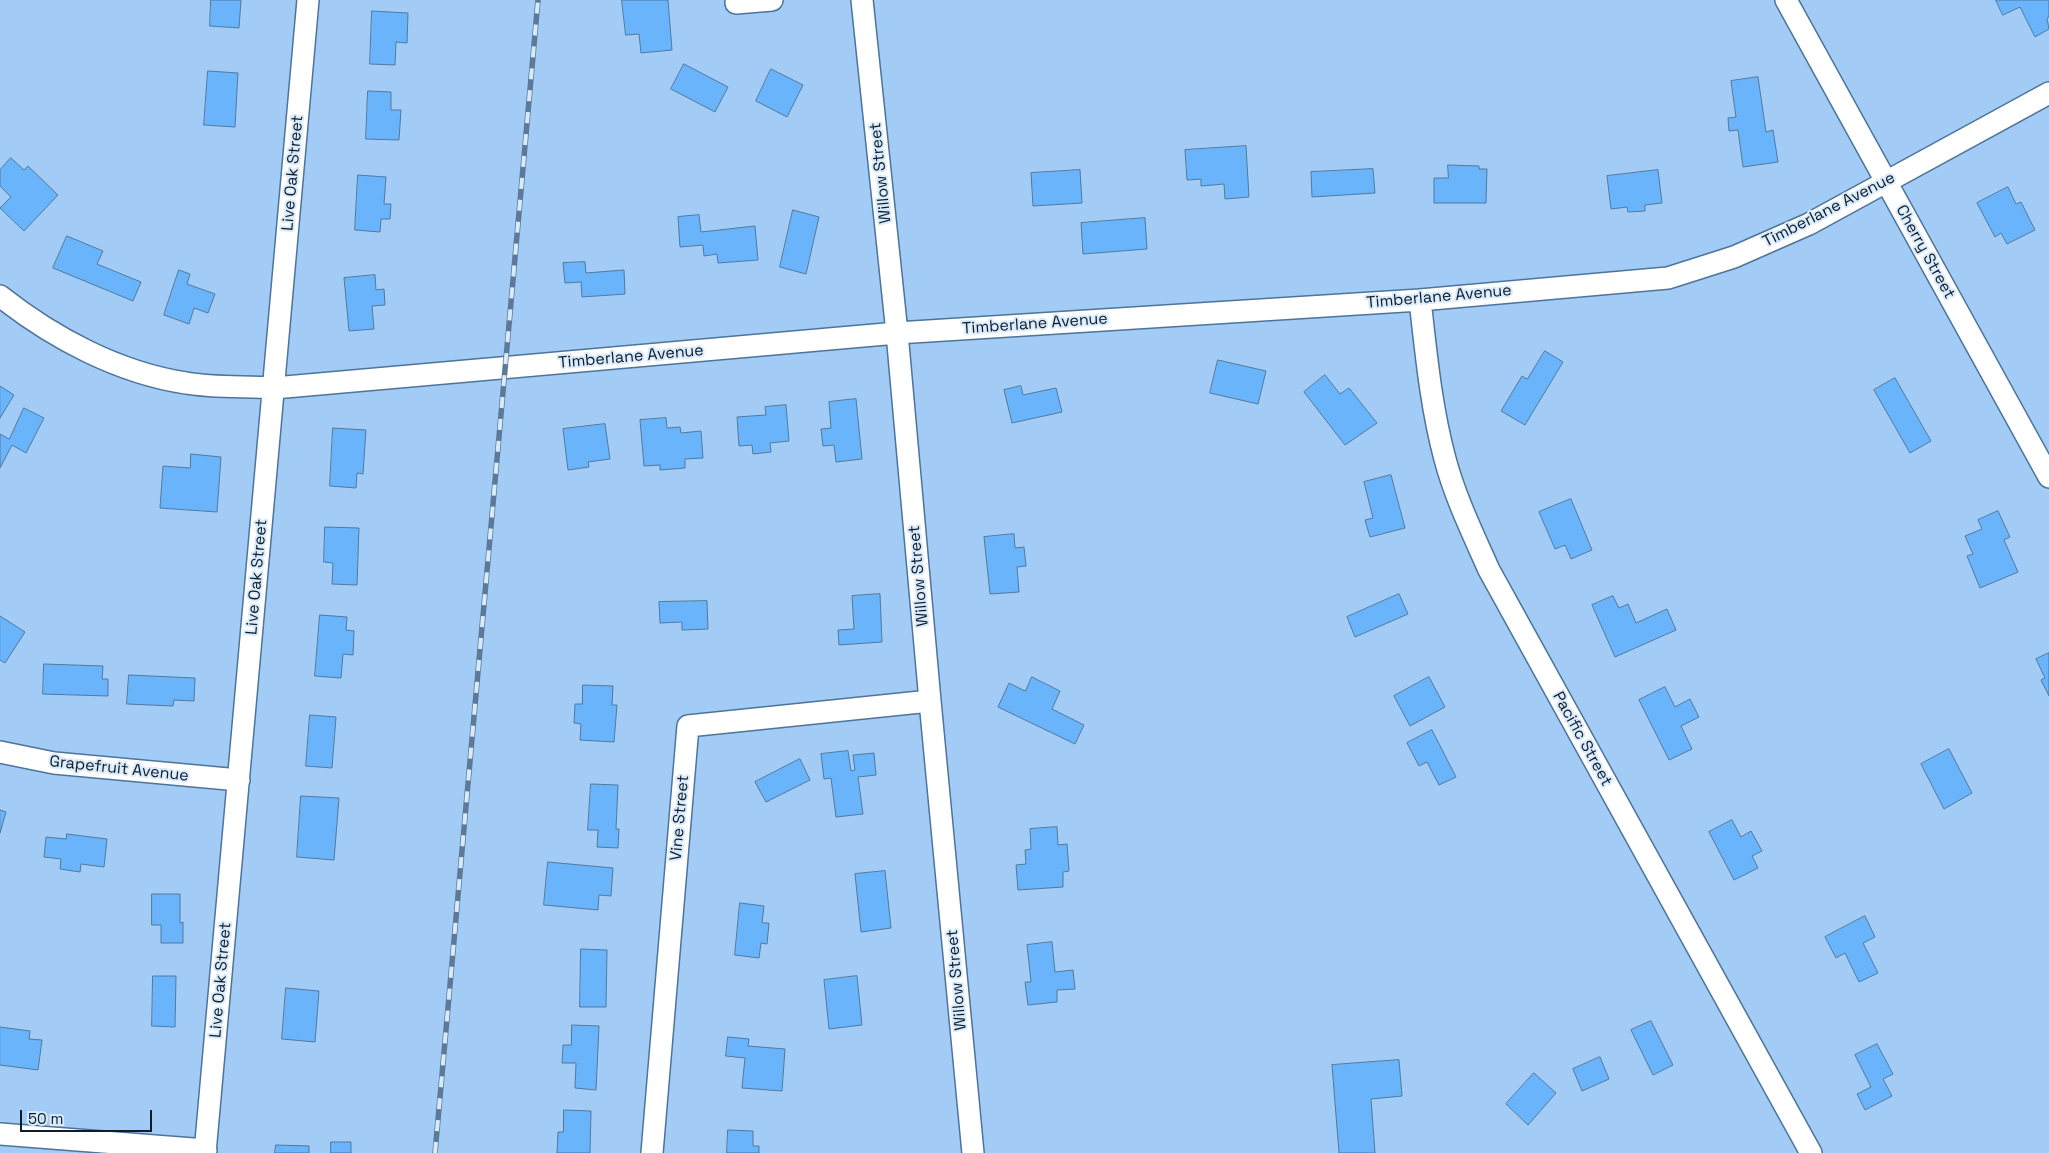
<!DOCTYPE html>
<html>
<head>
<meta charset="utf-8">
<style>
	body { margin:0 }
	#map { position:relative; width:2049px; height:1153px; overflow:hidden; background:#a2ccf5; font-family:"Space Grotesk",sans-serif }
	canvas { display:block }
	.scale { position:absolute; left:20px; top:1110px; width:132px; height:22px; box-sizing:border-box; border:2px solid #0d1d2c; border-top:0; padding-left:6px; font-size:15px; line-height:18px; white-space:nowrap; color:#0d1d2c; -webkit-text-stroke:4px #d9eafb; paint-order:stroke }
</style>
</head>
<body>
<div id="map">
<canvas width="2049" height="1153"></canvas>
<div class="scale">50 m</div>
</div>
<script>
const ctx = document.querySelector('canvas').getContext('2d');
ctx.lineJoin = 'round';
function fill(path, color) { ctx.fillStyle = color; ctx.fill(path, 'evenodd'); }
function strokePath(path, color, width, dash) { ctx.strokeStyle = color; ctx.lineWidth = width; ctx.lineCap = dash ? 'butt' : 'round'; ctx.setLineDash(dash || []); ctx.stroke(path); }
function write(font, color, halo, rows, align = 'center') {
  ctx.font = font + ' "Space Grotesk",sans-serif'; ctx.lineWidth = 4; ctx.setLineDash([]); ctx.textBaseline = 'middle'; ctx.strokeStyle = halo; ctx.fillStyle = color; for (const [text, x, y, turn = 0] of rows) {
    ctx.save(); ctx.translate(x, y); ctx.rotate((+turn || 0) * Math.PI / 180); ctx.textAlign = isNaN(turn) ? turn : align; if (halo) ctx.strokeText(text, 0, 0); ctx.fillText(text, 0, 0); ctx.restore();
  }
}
const building = new Path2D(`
	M211,0H241L239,28L210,26Z
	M622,0H668L672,50L641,53L639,34L626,35Z
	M1996,0H2049V17L2047,18L2049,29L2035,37L2020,7L2003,15Z
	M372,11L408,13L407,43L396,42L395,65L370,64Z
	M684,64L728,87L715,112L671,89Z
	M771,69L803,85L787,117L756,101Z
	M208,71L238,73L235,127L204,125Z
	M1758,77L1766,132L1773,130L1778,162L1743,167L1738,130L1729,131L1728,118L1736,117L1731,81Z
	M368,91L391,92V110H401L399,140L366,139Z
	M1246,146L1249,197L1225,199L1224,184L1201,186V179L1187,180L1185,150Z
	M11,158L24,170L28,166L58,195L24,231L0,208L11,197L0,186V170Z
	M1448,165L1479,166V169H1487L1486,203H1434V178H1448Z
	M1373,169L1375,193L1312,197L1311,172Z
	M1080,170L1082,203L1033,206L1031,173Z
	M1658,170L1662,203L1645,205V211L1628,212L1627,207L1611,209L1607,176Z
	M358,175L386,177L384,204H391L390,219H381L380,232L355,230Z
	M2008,187L2016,204L2021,202L2035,230L2007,244L2001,233L1995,237L1977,203Z
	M793,210L819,217L806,274L780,267Z
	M699,215L701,232L755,226L758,260L718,263L717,254L704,256L703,245L680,247L678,217Z
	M1145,218L1147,249L1083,254L1081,223Z
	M67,236L103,251L97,264L141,282L133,301L53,268Z
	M585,262L586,273L624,270L625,294L582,297L581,282L565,283L563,263Z
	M179,270L190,274L187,284L215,294L208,313L194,308L189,324L164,315Z
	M375,275L376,290L384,289L385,305L372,306L374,329L349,331L344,278Z
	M1545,351L1563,362L1525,425L1501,411L1522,376L1527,379Z
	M1218,360L1266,371L1258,404L1210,393Z
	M1325,375L1340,394L1349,388L1377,423L1345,445L1304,392Z
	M1895,378L1931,441L1910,453L1874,390Z
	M0,386L14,395L0,418Z
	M1021,386L1023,395L1056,388L1062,412L1012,423L1004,390Z
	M856,399L862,459L836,462L834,445L823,446L821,429L831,428L829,402Z
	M786,405L789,441L770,443L771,452L753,454L752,445L739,446L737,417L766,415L765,407Z
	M24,408L44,418L26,453L12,445L0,468V434L9,439Z
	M666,418L667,428L680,427L681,433L701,431L703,458L685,459V468L660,470V465L644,466L640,420Z
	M605,424L610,459L588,462L589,467L568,470L563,429Z
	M333,428L366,430L363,474L357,473L356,488L330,486Z
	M191,454L221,457L217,512L160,508L163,466L190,468Z
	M1391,475L1405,528L1370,537L1365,520L1373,518L1364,482Z
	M1571,499L1592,550L1571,559L1565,545L1555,549L1539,512Z
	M1998,511L2010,537L2004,540L2018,572L1980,588L1967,556L1973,554L1965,536L1982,529L1978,520Z
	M325,527L359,528L357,585L332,584L333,563L324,562Z
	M1014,534L1015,548L1024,547L1026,566L1017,567L1019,592L990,594L984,537Z
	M880,594L882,642L839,645L838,630L854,629L852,596Z
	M1399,594L1408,614L1355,637L1347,617Z
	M1613,596L1619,608L1628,604L1636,623L1667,609L1676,630L1615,657L1592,605Z
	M707,601L708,629L682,630V622L660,623L659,602Z
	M320,615L347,617L346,630L354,631L353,655L343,654L341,678L315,676Z
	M0,616L25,632L5,663L0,660Z
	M2049,653V696L2041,680L2045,678L2036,659Z
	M44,664L103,666L102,679H108V696L43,694Z
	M129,675L195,678L194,701L174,700L173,706L127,704Z
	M1032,677L1060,691L1052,709L1084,725L1075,744L998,707L1009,683L1025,691Z
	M1429,677L1445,707L1410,726L1394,696Z
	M583,685L613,686L612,705H617L614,742L580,740L581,724L574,723L575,704H582Z
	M1665,687L1675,707L1690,699L1699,717L1681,726L1692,749L1669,760L1639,700Z
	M310,715L336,717L332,768L306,766Z
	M1432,730L1456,777L1439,785L1427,762L1419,766L1407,743Z
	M1949,749L1972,793L1944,809L1921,764Z
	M848,751L851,771L855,770L853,755L874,753L876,775L858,777L863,814L836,817L831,778L824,779L821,754Z
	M800,759L810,780L766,802L755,782Z
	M591,784L618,785L616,829H619L618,848L597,847L598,830H588Z
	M301,796L339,798L334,860L297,857Z
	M0,810L6,812L0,833Z
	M1732,820L1741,837L1751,831L1762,851L1752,856L1758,868L1734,880L1709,832Z
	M1057,827L1058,845L1067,844L1069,871L1063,872V887L1018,890L1016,865L1026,864L1025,850L1031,849L1030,829Z
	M67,834L107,839L104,867L81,864L80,872L60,869L61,859L44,857L46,837L66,839Z
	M548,862L613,868L611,896L599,895L598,910L544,905Z
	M885,871L891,928L861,932L855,874Z
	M152,894H180V923L183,922V943H161V925H152Z
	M740,903L764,906L762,923H769L767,944L761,943L759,958L735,955Z
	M1865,916L1875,937L1863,943L1878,973L1859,982L1845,953L1836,958L1825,937Z
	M1052,942L1055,972L1073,970L1075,989L1057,990V1002L1028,1005L1025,982H1031L1027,945Z
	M581,949L607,950L606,1007H580Z
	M153,976H176L175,1027L152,1026Z
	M857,976L862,1025L829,1029L824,980Z
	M286,988L319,991L315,1042L282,1039Z
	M1651,1021L1673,1065L1653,1075L1631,1030Z
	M572,1025L599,1026L596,1090L575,1088L576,1063H562L563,1045H571Z
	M0,1027L30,1031L29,1039L42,1040L38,1070L0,1065Z
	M728,1037L749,1039L748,1046L785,1049L782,1091L742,1088L745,1058L726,1056Z
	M1877,1044L1893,1074L1883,1079L1892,1096L1865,1110L1857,1094L1871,1087L1855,1055Z
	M1600,1057L1609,1079L1582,1091L1573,1069Z
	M1399,1060L1402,1096L1371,1099L1375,1153H1339L1332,1065Z
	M1534,1073L1556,1093L1528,1125L1506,1104Z
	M564,1110L591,1111L590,1153H557L558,1132H563Z
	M728,1130L753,1131V1146H759V1153H727Z
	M331,1142H351V1153H331Z
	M276,1145L309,1146V1153H275Z`);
const minor = new Path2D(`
	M862,0L897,333L930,701L973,1153
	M1786,0L2049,477
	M736,3L772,0
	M0,296C53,338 119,373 186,383C215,388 245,386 274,388L897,333L1420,300L1668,278L1734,257L1809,224L2049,93
	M1420,300C1426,353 1431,407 1445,459C1455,497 1473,534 1489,570L1811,1153
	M0,752L54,763L239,780
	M0,1134L206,1150
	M205,1153L308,0
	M652,1153L688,726L930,701`);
const rail = new Path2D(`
	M435,1153L538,0`);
const streetNames = [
	["Live Oak Street",293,173,-85],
	["Willow Street",881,173,-96],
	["Timberlane Avenue",1829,210,-27],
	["Cherry Street",1925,252,61],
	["Timberlane Avenue",1439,297,-5],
	["Timberlane Avenue",1035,324,-4],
	["Timberlane Avenue",631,357,-5],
	["Willow Street",919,576,-95],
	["Live Oak Street",257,577,-85],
	["Pacific Street",1582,739,61],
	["Grapefruit Avenue",119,769,6],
	["Vine Street",680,818,-85],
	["Live Oak Street",221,980,-85],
	["Willow Street",957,980,-95]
];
fill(building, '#69b4fa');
strokePath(building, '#52799e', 1);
strokePath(minor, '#4d749a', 24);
strokePath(minor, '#fff', 21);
strokePath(rail, '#5c7a97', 5.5);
strokePath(rail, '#d9eafb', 4, [11]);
write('16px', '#0d1d2c', '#d9eafb', streetNames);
</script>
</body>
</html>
